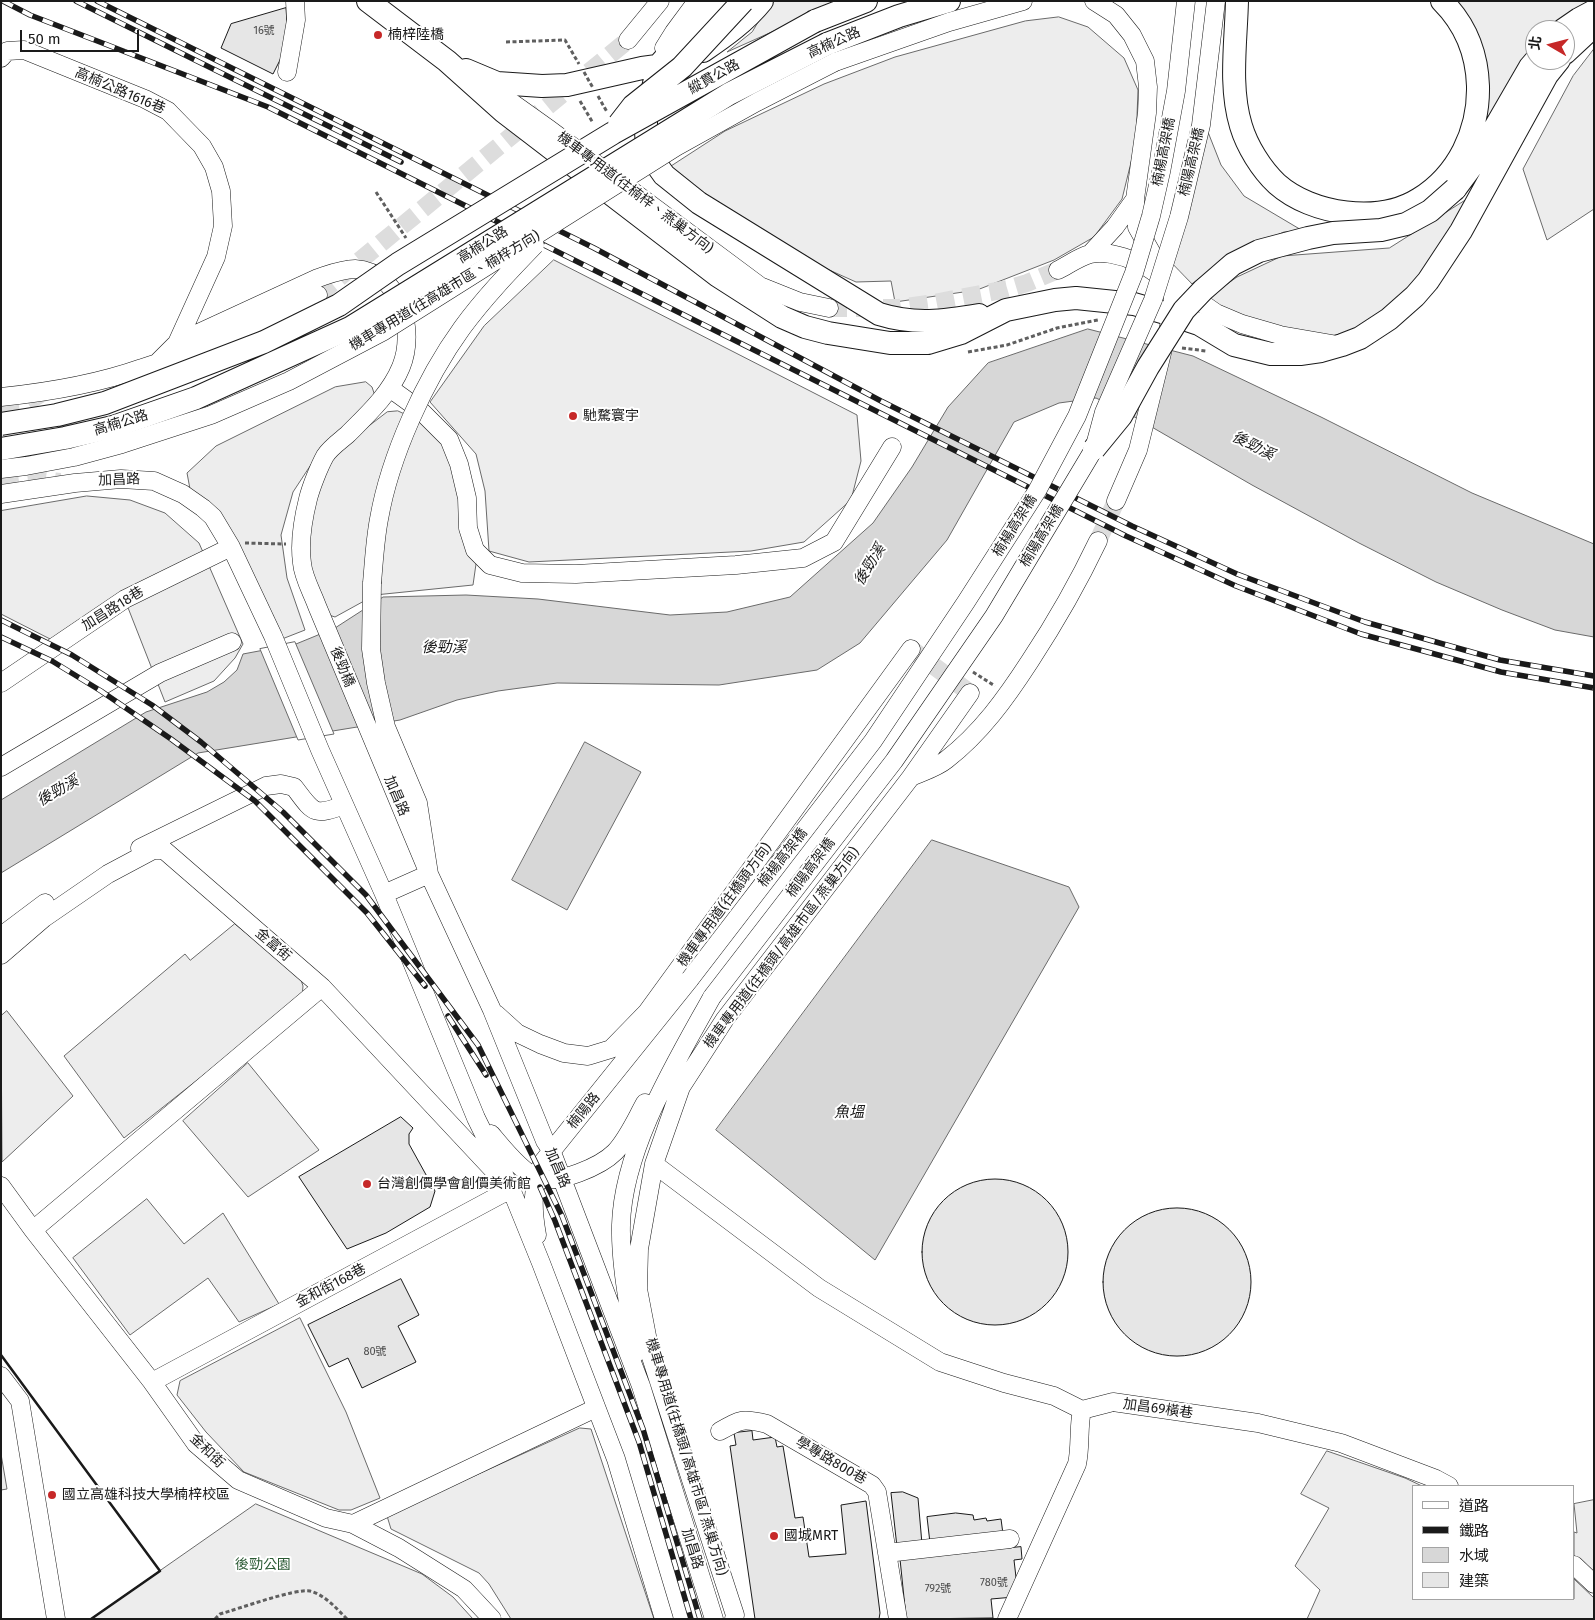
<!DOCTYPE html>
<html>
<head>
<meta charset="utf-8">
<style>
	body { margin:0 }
	#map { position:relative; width:1595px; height:1620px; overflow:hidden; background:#fff; font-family:"Fira Sans","Noto Sans TC",sans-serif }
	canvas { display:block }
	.frame { position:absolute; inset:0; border:2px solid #1a1a1a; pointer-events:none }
	.legend { position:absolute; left:1412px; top:1485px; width:162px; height:115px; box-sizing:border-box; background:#fff; border:1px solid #a3a3a3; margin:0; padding:6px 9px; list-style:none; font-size:15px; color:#1a1a1a }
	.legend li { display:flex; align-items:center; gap:10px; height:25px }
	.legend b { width:25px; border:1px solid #a3a3a3 }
	.north { position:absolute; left:1525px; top:20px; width:50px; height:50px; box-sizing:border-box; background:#fff; border:1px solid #a3a3a3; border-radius:50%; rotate:278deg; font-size:14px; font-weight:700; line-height:20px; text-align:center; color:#1a1a1a }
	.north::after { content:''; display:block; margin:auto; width:18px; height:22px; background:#c62828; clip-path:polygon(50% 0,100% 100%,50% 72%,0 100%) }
	.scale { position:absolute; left:20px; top:30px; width:119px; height:22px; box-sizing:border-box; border:2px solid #1a1a1a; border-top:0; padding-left:6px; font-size:15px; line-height:18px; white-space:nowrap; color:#1a1a1a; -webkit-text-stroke:4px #fff; paint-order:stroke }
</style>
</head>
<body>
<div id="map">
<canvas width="1595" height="1620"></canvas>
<div class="frame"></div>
<ul class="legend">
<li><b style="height:6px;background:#fff"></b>道路</li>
<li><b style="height:6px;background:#1a1a1a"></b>鐵路</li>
<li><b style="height:14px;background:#d7d7d7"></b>水域</li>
<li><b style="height:14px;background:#e6e6e6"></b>建築</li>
</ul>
<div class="north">北</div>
<div class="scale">50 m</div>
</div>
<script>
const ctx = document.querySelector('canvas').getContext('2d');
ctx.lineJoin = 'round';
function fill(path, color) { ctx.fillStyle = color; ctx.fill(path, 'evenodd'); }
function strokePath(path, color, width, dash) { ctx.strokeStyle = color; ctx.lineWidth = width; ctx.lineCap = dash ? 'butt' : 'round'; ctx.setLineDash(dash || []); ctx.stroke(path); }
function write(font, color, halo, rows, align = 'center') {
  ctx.font = font + ' "Fira Sans","Noto Sans TC",sans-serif'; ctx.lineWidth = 4; ctx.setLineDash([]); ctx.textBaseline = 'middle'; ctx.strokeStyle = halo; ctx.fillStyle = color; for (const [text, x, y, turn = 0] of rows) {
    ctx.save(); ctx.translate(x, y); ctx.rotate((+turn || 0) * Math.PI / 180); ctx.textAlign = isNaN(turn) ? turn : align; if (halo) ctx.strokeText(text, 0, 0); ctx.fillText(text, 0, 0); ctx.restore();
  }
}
const built = new Path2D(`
	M771,1H841L727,52L752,32Z
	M1450,1H1591L1553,30H1535V49L1512,83L1467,161L1483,104Z
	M1059,17L1088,27L1124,58L1138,90L1136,142L1122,199L1094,237L1054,260L977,290L895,302L891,281L856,282L827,269L682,180L671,166L725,131L824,84L895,57L1025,21Z
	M1594,49V209L1547,240L1523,169L1573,76Z
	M1206,127L1221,165L1244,196L1303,231L1284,232L1231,255L1189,286L1172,267Z
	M1472,196L1425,273L1358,332L1331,339L1235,315L1207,298L1237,277L1282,256L1389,248Z
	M554,260L857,415L861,461L851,500L804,542L751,551L529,562L489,551L485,491L476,454L430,402L484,326Z
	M366,382L372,387L375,396L314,460L293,492L281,535L287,578L305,630L282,639L190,489L187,473L216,446L335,387Z
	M398,411L422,422L447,446L472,507L476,564L473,585L375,595L335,617L326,614L306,559L313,500L327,465L344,445L387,412Z
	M87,496L130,500L165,513L199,543L243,644L235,658L214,681L165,702L123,595L56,642L1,614V511Z
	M235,924L300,977L303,986L302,997L124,1138L64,1056L185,954L190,960Z
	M7,1011L73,1096L2,1162L1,1016Z
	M248,1063L319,1150L248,1197L183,1121Z
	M147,1199L184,1244L223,1213L279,1304L239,1322L208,1278L130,1335L73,1258Z
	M300,1318L346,1412L380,1498L351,1510H339L244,1472L206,1432L177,1395L180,1381Z
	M580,1428L591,1429L654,1619H511L489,1584L479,1573L391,1529L387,1516Z
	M1327,1451L1405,1478L1422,1486H1414V1599H1574V1579L1594,1598V1619H1307L1320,1590L1295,1566L1329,1508L1301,1494Z
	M1,1454L7,1489L1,1490Z
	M1594,1500V1577L1574,1562V1532L1577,1533L1574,1504Z
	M256,1504L422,1574L453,1597L473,1619H91Z`);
const water = new Path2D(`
	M1088,329L1193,356L1321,417L1472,493L1594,544V637L1555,630L1502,610L1436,582L1359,543L1252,485L1131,415L1096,398L1059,403L1014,422L947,540L860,643L817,670L719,685L557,683L498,691L457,700L400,720L198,753L1,873V800L146,712L207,692L224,682L237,670L243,654L296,644L335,628L383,597L466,595L538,599L670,615L727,612L790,597L873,523L912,467L948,407L988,363Z
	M585,742L641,772L567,910L512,880Z
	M932,840L1069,887L1079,907L875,1260L716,1130Z`);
const pier = new Path2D(`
	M295,642L334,734L298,740L260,649Z`);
const building = new Path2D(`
	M286,8L287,23L284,43L281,58L273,74L221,48L231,24Z
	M401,1117L413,1128L409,1134V1144L435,1191L430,1207L386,1233L347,1249L299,1177Z
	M922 1252a73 73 0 1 1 146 0a73 73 0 1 1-146 0Z
	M1103 1282a74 74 0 1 1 148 0a74 74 0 1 1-148 0Z
	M401,1279L419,1315L398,1326L416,1362L362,1388L348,1358L329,1367L308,1325Z
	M752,1431L753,1440L775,1437L777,1447L783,1446L795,1518L803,1517L809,1557L846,1554L841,1505L866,1501L880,1613L879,1619H755L730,1446L736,1445L734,1433Z
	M903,1492L918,1498L922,1544L897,1547L891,1493Z
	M956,1513L973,1515L974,1520L986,1518L987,1521L1001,1519L1003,1534L930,1543L927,1517Z
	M1021,1547L1022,1559L1014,1560L1017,1586L1014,1597L991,1599L993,1618L908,1619L906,1617L900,1559Z`);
const minorTunnel = new Path2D(`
	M318,295L628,40
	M829,308H898L934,303L1007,289L1027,283L1058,270
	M1,407L23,404L44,392
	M1,483L36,479L60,482
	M1098,541L1116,501
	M911,649L970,693`);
const path = new Path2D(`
	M506,42L565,40L579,64
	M598,96L607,112
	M580,101L593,123
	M376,192L406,238
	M1182,348L1206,351
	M968,352L1007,345L1057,328L1098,320
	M245,543L286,544
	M973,672L995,686
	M215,1619L220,1614C238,1609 296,1588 310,1591C325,1595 336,1608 347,1619`);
const minor = new Path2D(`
	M1094,1L1116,15L1132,35L1145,61L1148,87L1147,113L1135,199L1137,227L1155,259L1190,295L1216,313L1242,324L1280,335L1332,344
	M628,40L660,1
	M664,48L674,32L697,1
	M1,58L7,51L24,50L145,99L168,111L202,146L214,167L221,191L223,226L216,257L177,343
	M835,62L949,22L1023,1
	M287,72L296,20L295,1
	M483,82L549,129L760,286L800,302L829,308
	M1090,254L1115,227L1135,199
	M1058,270C1068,265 1079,257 1090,254C1114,248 1161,268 1171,291C1175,302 1172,315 1169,326
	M157,363L177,343L318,278C330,274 342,269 355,269C401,272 416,331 401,367C390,394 367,415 347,435C340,441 330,448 325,456C319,467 311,487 308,499C303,519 299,542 302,563C303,577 312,592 317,606L429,874L492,1010L545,1141L551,1150L641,1386L714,1619
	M391,389L420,410L449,439L459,464L467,498L468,528L475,550L490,565L522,573L576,574L736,565L803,558L834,542L892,447
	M1,397C49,392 97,384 142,368C203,349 260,321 318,295
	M1,494L75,483L121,479L154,481L183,494L203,508L213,517L231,547L273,636L320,750L384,894L476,1118L511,1189L541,1263L616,1459L664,1619
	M1116,501L1138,450L1162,353
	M372,583L371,649L376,683L386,727L418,803L429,874L384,894
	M1,683L125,599L231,547
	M1,767L160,673L232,642
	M911,777C922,772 936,768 946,760C981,733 1006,698 1030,661C1055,623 1078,583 1098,541
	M140,848L266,786L281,784L294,787C313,812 313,817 344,805
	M1,936L45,903
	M1,955L44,918L108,874L153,850H164L322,987L511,1189L152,1382
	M496,1014L517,1033L540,1044L564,1053L588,1056L611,1049L647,1012L911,649
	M491,1134C502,1147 522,1173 538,1178C558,1185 601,1166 615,1152C628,1138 636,1119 645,1103
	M654,1164L819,1288L940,1362L1004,1383L1054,1396L1082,1410
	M1,1186L33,1230L152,1382L196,1444L238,1480L326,1518L353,1524L399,1548L464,1589L492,1619
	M33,1230L322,987
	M537,1235C532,1207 532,1189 542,1163L690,979
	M636,1353C630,1311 620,1267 621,1225C623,1148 676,1062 712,997
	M1,1376L20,1401L56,1619
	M1082,1410L1113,1402L1258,1423L1341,1443L1436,1479L1449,1486
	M720,1431C741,1419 743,1418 767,1424L872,1485L877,1492L898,1619
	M353,1524L596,1408
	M887,1553L1010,1539
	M1574,1565L1594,1584
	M734,1619L735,1615L651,1357L638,1289L639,1249L654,1164L681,1087L725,1019L911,777L970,693
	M1007,1619L1077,1464C1081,1446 1078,1428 1082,1410`);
const major = new Path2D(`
	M368,1L447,61L504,112L718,276L782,317L805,327L828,333L890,343H928L961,333L1006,310L1055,300L1076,298L1134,304L1172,315L1199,324L1234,345L1271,354H1300L1321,351L1342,345L1360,338L1389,319L1415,296L1428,281L1461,231L1547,75L1559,60
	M716,1L658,66L646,119V132L647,146L654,161L664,175L699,203L879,314C914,325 944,321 979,315
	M1237,1C1236,42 1229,87 1241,126C1247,146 1261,169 1277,184C1312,215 1379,224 1419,199C1458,175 1479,131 1478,86C1477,53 1466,25 1442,1
	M815,21L866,1
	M1563,30L1579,19L1594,11
	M827,44L899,16L949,1
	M703,51C725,36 745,22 762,1
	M1565,53L1594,26
	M466,70L497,83L542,86L567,85L642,68L672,64
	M1455,189L1475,162L1530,67L1536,60`);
const rail = new Path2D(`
	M3,1L30,15L268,107L1126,536L1236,586L1361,634L1501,672L1594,688
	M76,1L401,162
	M97,1L594,248L881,401L1132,526L1237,574L1365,622L1500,660L1594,676
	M1,620L72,655L152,705L201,742L283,812L366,895L478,1045L562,1216L643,1429L700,1619
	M1,637L52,661L101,691L171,739L255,801L367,913L425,986
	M448,1016L486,1075
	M540,1187L555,1221L639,1442L691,1619`);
const pathBridge = new Path2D(`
	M584,72L593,88`);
const minorBridge = new Path2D(`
	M1,469L26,466L74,457L122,444L211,415L289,381L384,331L676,147L757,102L835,62
	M372,583C374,561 375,540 379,519C390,456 425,379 462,328C484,298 509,272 535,245
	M690,979L873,741L966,602L1037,491L1077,416L1134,273L1151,216L1161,172L1176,91L1186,1
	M712,997L894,761L994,616L1094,449L1104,412L1153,300L1179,217L1201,125L1216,1`);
const majorBridge = new Path2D(`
	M619,124L633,106L682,67L743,1
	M1,424L57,415L105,403L264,342L339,305L398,264L613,133L815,21
	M1,449L65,438L113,427L196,398L350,328L729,94L827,44
	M1094,449L1121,416L1148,367L1184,310L1203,290L1233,264L1259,251L1308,238L1333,233L1381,230L1406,224L1430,211L1455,189`);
const wall = new Path2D(`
	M1,1355L160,1571L91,1619`);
const markers = [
	[378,35,5,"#c62828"],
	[573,416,5,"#c62828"],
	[367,1184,5,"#c62828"],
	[52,1495,5,"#c62828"],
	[774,1536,5,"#c62828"]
];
const numberNames = [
	["16號",264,31],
	["80號",375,1352],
	["780號",994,1583],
	["792號",938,1589]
];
const poiNames = [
	["楠梓陸橋",388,35],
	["馳騖寰宇",583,416],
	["台灣創價學會創價美術館",377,1184],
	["國立高雄科技大學楠梓校區",62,1495],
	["國城MRT",784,1536]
];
const streetNames = [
	["高楠公路",834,43,-24],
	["縱貫公路",714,77,-29],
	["高楠公路1616巷",120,91,23],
	["楠楊高架橋",1164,152,-79],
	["楠陽高架橋",1192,162,-77],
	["機車專用道(往楠梓、燕巢方向)",635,193,37],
	["高楠公路",483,245,-32],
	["機車專用道(往高雄市區、楠梓方向)",445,291,-31],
	["高楠公路",121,423,-17],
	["加昌路",119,480,-2],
	["楠楊高架橋",1015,526,-58],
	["楠陽高架橋",1042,536,-59],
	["加昌路18巷",113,609,-32],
	["後勁橋",342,667,68],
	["加昌路",396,796,67],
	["楠楊高架橋",783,858,-52],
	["楠陽高架橋",811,868,-53],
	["機車專用道(往橋頭方向)",725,905,-54],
	["金富街",273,945,41],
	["機車專用道(往橋頭/高雄市區/燕巢方向)",782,948,-53],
	["楠陽路",584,1111,-51],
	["加昌路",557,1168,67],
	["金和街168巷",331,1286,-28],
	["加昌69橫巷",1158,1409,8],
	["金和街",207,1451,44],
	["機車專用道(往橋頭/高雄市區/燕巢方向)",686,1457,73],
	["學專路800巷",831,1461,30],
	["加昌路",692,1549,73]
];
const parkNames = [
	["後勁公園",263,1565]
];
const waterNames = [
	["後勁溪",1253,446,27],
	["後勁溪",870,565,-58],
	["後勁溪",444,648],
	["後勁溪",58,791,-30],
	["魚塭",849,1113]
];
fill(built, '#ededed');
strokePath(built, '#6a6a6a', 1);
fill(water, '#d7d7d7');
strokePath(water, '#6a6a6a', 1);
fill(pier, '#fff');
strokePath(pier, '#6a6a6a', 1);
fill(building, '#e6e6e6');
strokePath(building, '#1a1a1a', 1);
strokePath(minorTunnel, '#ddd', 18, [18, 9]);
strokePath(minor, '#1a1a1a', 19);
strokePath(major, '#1a1a1a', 24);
strokePath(path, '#5f5f5f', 3, [4, 2.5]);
strokePath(minor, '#fff', 18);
strokePath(major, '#fff', 22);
strokePath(rail, '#1a1a1a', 5.5);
strokePath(rail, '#fff', 4, [11]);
strokePath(minorBridge, '#1a1a1a', 19, []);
strokePath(majorBridge, '#1a1a1a', 24, []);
strokePath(pathBridge, '#5f5f5f', 3, [4, 2.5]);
strokePath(minorBridge, '#fff', 18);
strokePath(majorBridge, '#fff', 22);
strokePath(wall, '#1a1a1a', 2.5);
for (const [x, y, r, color] of markers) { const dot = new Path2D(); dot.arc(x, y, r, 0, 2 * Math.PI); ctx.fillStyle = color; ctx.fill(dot); strokePath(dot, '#fff', 2); }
write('11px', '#4d4d4d', null, numberNames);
write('14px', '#1a1a1a', '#fff', poiNames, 'left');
write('14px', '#1a1a1a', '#fff', streetNames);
write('14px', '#2b5a34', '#fff', parkNames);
write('italic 15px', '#1a1a1a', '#fff', waterNames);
</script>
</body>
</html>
